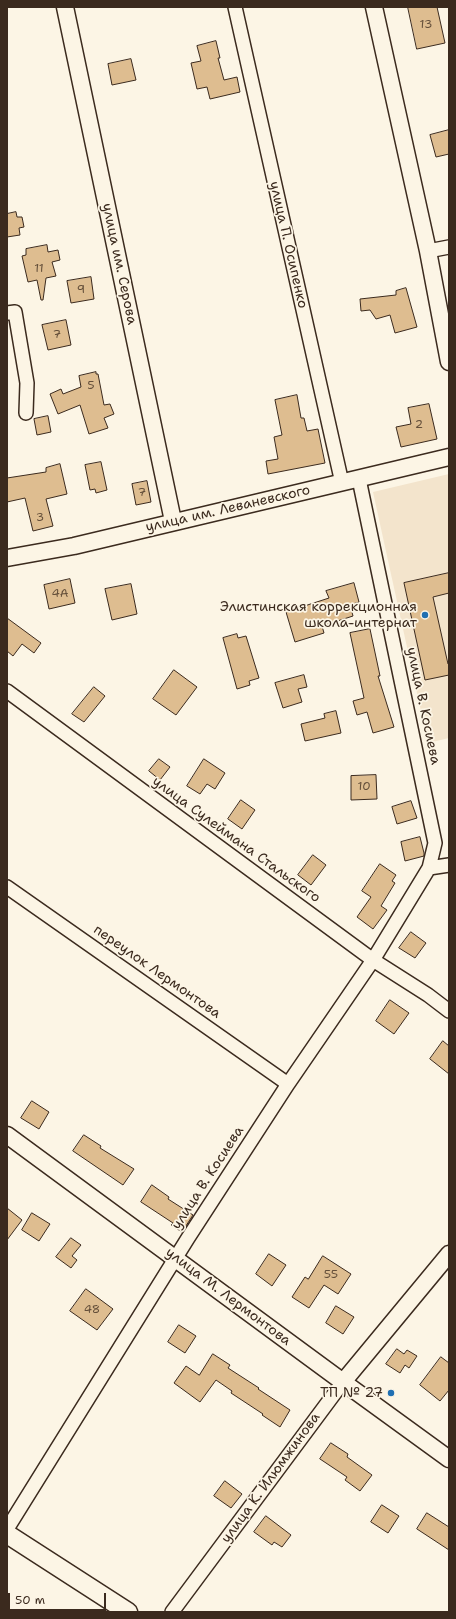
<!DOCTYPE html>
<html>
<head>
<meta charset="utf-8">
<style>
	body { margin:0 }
	#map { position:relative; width:456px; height:1619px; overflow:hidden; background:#fcf5e5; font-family:"Shantell Sans",sans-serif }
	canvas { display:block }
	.frame { position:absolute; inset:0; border:8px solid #3b2a1e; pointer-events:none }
	.scale { position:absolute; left:8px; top:1593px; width:98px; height:18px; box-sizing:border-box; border:2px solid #3b2a1e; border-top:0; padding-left:5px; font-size:12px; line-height:14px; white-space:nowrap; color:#3b2a1e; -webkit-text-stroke:3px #fcf5e5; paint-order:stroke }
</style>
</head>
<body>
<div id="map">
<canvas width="456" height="1619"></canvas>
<div class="frame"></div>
<div class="scale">50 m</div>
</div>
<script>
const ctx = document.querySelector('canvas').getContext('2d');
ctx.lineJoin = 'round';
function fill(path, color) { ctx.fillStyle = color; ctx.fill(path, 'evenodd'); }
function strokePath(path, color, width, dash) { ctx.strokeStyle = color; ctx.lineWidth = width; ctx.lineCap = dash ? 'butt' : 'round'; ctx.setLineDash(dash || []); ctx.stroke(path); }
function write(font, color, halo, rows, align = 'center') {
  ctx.font = font + ' "Shantell Sans",sans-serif'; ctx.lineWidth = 3.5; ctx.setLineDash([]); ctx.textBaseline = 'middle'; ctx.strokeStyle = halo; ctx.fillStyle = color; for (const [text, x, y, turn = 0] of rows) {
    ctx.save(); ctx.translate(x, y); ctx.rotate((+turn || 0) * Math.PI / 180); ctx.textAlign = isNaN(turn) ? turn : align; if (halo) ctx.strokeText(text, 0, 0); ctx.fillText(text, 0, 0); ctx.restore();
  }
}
const built = new Path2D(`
	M449,474V738L428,743L373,492Z`);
const building = new Path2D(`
	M408,7H437L445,43L417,49Z
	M216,41L220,58H218L224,80L237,77L240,92L210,99L207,87L197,89L191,63L201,61L197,46Z
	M131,59L136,80L112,85L108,64Z
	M449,130V154L436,157L430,135Z
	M16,212L17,217H22L24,227L19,228L20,235L7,237V214Z
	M47,245L48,252L58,250L60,260L52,262L56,276L46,278L43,300H41L37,280L28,282L22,256L26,255V249Z
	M91,277L94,299L71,303L67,281Z
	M406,288L417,327L395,333L390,315L376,319L370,310L361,311L360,299L396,295V291Z
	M66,320L71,345L48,350L42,325Z
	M96,372V374H98L104,405L110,404L114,414L104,418L108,428L89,434L80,405L58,414L50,394L61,389L63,394L81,387L79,376Z
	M297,395L301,418H304L307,431L318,429L325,463L268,474L266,461L278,459L274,437L282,435L275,400Z
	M429,404L437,439L401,447L396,427L411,424L408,408Z
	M48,416L51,432L37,435L34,419Z
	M101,462L107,490L96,493L95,489L90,490L85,465Z
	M60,464L67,494L46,499L53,526L33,531L25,498L7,502V478L46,472V468Z
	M147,481L151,502L136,505L132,484Z
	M449,573V593L433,597L448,664H449V675L425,680L404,583Z
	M70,579L75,603L49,609L44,585Z
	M354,583L359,602L350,605L353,616L322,626L324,633L295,642L286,612L329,598L326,591Z
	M131,584L137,614L112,620L105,589Z
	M7,618L41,643L34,653L22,644L13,656L7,651Z
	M370,629L380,676H378L394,727L373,733L367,712L357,715L353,701L364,698L350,633Z
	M237,634L238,638L246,636L259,678L249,681L250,685L237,689L223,638Z
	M174,670L197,687L176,715L153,699Z
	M304,675L307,687L298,689L302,702L283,708L275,683Z
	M94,687L105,696L84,722L72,714Z
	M336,711L341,733L305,741L301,724L325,718L324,714Z
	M159,759L170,767L160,780L149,771Z
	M204,759L225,773L215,789L207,784L200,794L187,786Z
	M376,775L377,799L351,800V776Z
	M241,800L255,810L242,829L228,819Z
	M411,801L417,818L397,824L392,807Z
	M420,837L424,853V856L405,861L401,842Z
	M313,855L326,865L311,885L298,875Z
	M380,864L396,875L392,881L395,883L381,906L387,910L373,929L357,917L371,897L362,891Z
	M411,932L426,943L415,958L399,948Z
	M390,1000L409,1013L394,1034L376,1021Z
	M443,1041L449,1046V1074L430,1059Z
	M32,1101L49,1112L39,1129L21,1118Z
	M84,1135L101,1146L100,1148L134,1169L123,1185L73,1151Z
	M152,1185L169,1197L168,1199L193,1215L182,1232L171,1225L173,1223L141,1202Z
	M7,1208L22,1220L7,1240Z
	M32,1213L50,1224L39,1241L22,1230Z
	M71,1238L81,1245L72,1256L77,1260L71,1268L56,1257Z
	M269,1254L286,1265L272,1286L256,1274Z
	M323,1256L351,1274L338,1294L324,1285L309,1308L292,1297L305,1277L308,1279Z
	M86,1289L113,1309L97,1330L70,1311Z
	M336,1306L354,1317L343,1334L326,1323Z
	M179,1325L196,1336L185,1353L168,1342Z
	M397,1349L404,1354L407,1350L417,1356L409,1368L405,1365L400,1373L386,1364Z
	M213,1354L230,1365L228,1368L259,1388L258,1389L290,1410L280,1427L262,1415L263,1414L231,1393L232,1391L216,1380L200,1402L174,1383L186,1366L199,1375Z
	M441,1357L449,1363V1390L440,1401L420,1385Z
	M331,1443L348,1454L347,1457L372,1475L360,1491L345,1480L347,1477L320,1459Z
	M225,1481L242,1494L231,1508L214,1496Z
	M382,1505L399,1516L388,1533L371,1522Z
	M427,1513L449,1527V1550L417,1529Z
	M266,1516L291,1535L282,1547L274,1542L272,1545L254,1532Z`);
const minor = new Path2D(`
	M235,7L342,483
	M428,251L449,247
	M7,313L15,312L27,383L26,413
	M7,691L373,960L428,995L449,1011
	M429,868L449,865
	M7,887L288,1084
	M7,1529L188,1238L288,1084L373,960L429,868L435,843L359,479
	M172,1612L343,1382`);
const tertiary = new Path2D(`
	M65,7L173,521
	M374,7L428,251L449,362
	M7,558L74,546L449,457
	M7,1135L343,1382L449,1459
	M343,1382L449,1254`);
const secondary = new Path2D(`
	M7,1534L128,1612`);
const markers = [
	[425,615,4,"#1f6fb2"],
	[391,1393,4,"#1f6fb2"]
];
const numberNames = [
	["13",426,25],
	["11",39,269],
	["9",81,290],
	["7",57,335],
	["5",91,386],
	["2",419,425],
	["7",142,493],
	["3",40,518],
	["4А",60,594],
	["10",364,787],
	["55",331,1275],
	["48",92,1310]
];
const streetNames = [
	["улица П. Осипенко",288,245,77],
	["улица им. Серова",119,264,78],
	["улица им. Леваневского",228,509,-13],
	["улица В. Косиева",423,706,78],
	["улица Сулеймана Стальского",236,840,36],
	["переулок Лермонтова",157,972,35],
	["улица В. Косиева",208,1178,-57],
	["улица М. Лермонтова",228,1297,37],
	["улица К. Илюмжинова",271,1478,-54]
];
const poiNames = [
	["Элистинская коррекционная",417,607],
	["школа-интернат",417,623],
	["ТП № 27",383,1393]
];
fill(built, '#f3e4cc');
fill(building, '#debd90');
strokePath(building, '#3b2a1e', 1);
strokePath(minor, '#3b2a1e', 16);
strokePath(tertiary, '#3b2a1e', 19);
strokePath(secondary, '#3b2a1e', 21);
strokePath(minor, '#fcf5e5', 13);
strokePath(tertiary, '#fcf5e5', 16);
strokePath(secondary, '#fcf5e5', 18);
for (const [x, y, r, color] of markers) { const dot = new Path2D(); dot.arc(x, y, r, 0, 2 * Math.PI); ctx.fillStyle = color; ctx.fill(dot); strokePath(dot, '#fcf5e5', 1.5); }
write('12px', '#644f3a', null, numberNames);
write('14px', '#3b2a1e', '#fcf5e5', streetNames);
write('14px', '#3b2a1e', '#fcf5e5', poiNames, 'right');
</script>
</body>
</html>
